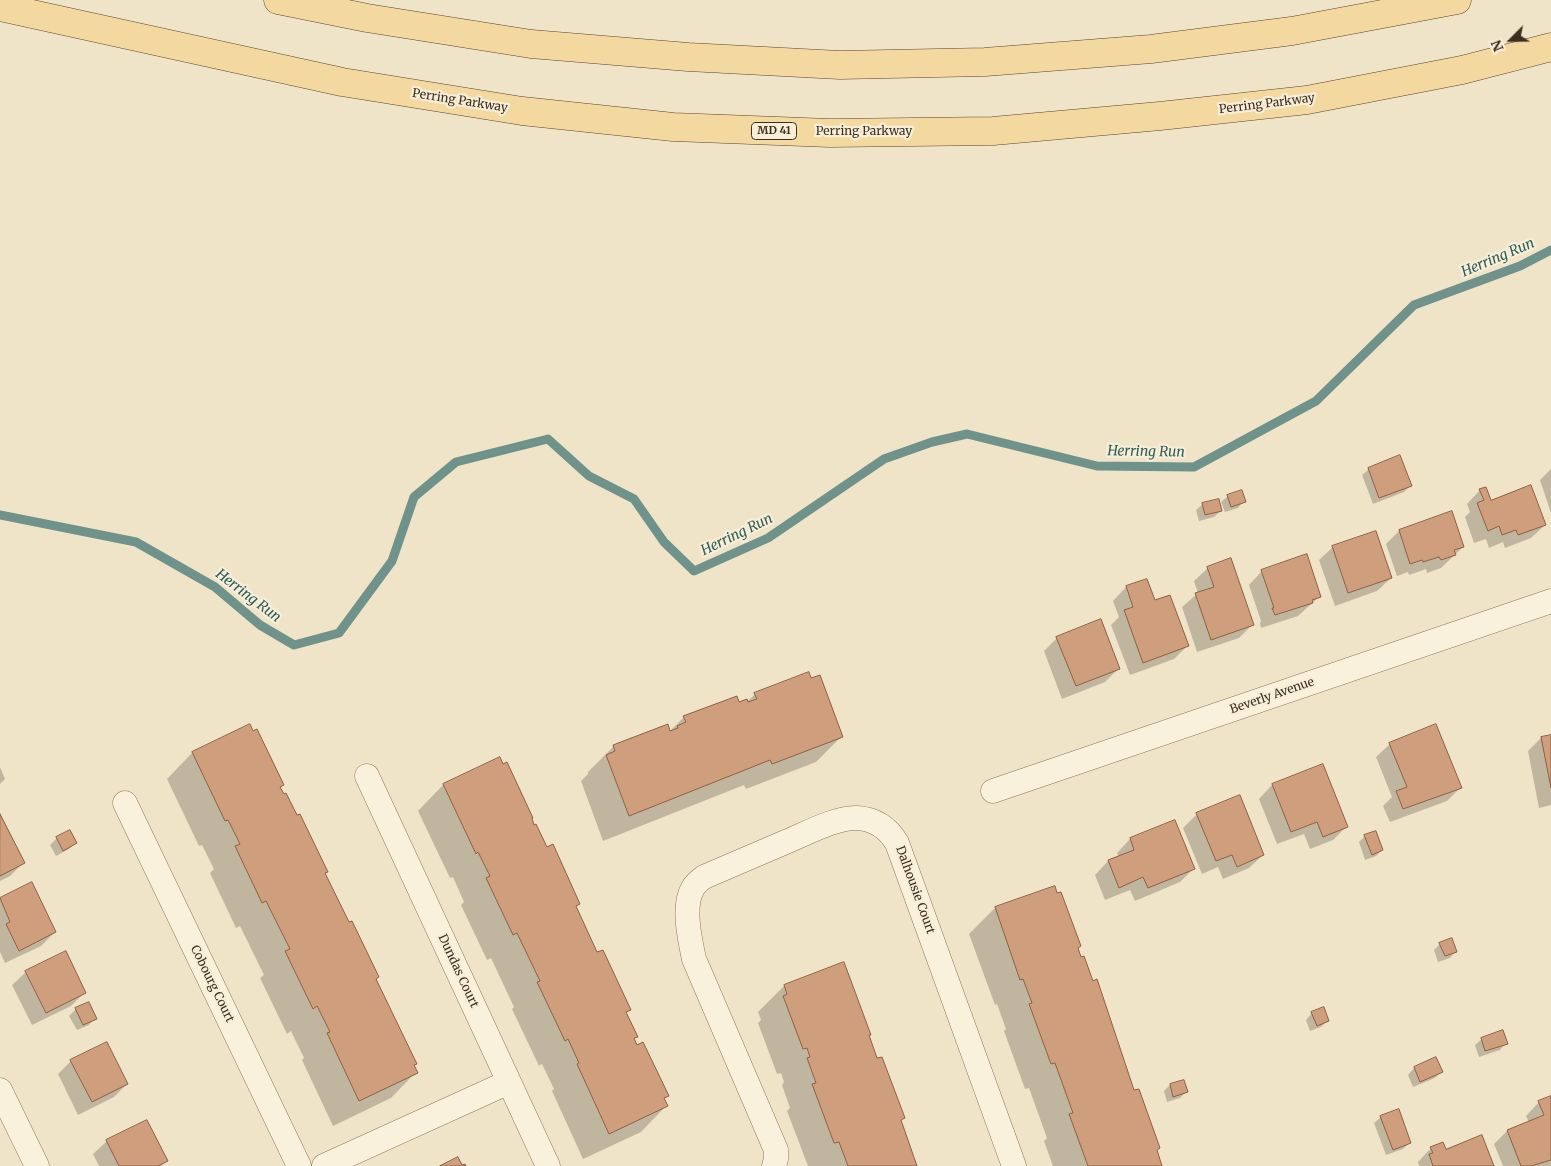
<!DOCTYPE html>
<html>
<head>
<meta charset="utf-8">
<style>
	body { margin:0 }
	#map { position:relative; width:1551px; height:1166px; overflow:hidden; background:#f0e4c8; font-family:Merriweather,serif }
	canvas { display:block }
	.north { position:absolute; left:1486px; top:15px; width:50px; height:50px; -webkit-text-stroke:4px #f7eed8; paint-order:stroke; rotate:247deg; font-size:14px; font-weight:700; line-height:20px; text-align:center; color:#3d2e20 }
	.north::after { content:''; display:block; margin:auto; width:18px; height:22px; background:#3d2e20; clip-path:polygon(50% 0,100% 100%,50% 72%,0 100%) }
</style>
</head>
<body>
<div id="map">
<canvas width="1551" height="1166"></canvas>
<div class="north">N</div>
</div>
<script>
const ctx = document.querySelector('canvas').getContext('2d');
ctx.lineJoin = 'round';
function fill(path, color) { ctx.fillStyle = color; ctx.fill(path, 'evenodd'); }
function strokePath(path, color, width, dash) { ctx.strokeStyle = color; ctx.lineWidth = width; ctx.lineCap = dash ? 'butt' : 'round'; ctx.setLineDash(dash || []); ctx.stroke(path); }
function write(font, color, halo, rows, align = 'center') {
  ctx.font = font + ' Merriweather,serif'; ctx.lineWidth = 4.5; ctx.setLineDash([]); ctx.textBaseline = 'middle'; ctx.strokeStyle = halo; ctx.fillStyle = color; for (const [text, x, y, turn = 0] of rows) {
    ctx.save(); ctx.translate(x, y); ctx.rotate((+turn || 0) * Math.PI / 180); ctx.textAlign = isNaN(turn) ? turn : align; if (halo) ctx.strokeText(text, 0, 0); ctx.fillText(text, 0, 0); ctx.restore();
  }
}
const shadow = new Path2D(`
	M1369,469L1410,486L1404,492L1373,504L1362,475Z
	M1551,469V513L1540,480Z
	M1480,490L1491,502L1545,525L1531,538L1505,548L1503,542L1489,548L1486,539L1474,543L1465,517L1470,512L1467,504Z
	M1228,496L1244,501L1238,508L1225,512L1221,502Z
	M1203,504L1221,511L1214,517L1199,521L1196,510Z
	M1399,531L1463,547L1441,568L1427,573L1426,569L1409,575L1408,572L1397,576L1386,544Z
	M1333,547L1391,578L1377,591L1335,606L1319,560Z
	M1208,568L1253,624L1239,638L1197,652L1182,607L1198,593L1194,581Z
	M1262,571L1319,597L1298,616L1261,628L1260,623L1261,621L1249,585Z
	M1146,580L1154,602L1187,646L1174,659L1130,675L1111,625L1119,617L1113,601L1126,587Z
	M1057,638L1119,668L1105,682L1062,699L1044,651Z
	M755,694L842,736L816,762L746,789L744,785L603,841L581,781L588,774V772L614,746L669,732L684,717L736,698L739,704L747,702Z
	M249,726L283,785L279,788L324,874L375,980L416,1072L391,1098L333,1126L302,1060L304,1058L291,1031L287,1034L260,978L264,975L240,926L236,928L210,873L214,869L202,845L199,846L167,779L192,753Z
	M1551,736V805L1539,808L1528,751L1541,738Z
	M1390,744L1461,787L1447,801L1390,822L1383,806L1392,797L1376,757Z
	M499,759L547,849L579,904L575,907L597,954L629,1010L625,1013L636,1036L634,1039L637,1046L667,1096L664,1099L666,1106L641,1132L583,1159L552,1091L554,1089L542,1064L539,1066L512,1009L514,1007L491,958L487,960L461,905L464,902L453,877L450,878L418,811L443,785Z
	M1322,766L1347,826L1333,840L1310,849L1304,834L1277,844L1259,799L1272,785Z
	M0,767L5,779L0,784Z
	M1197,814L1263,855L1249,868L1223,879L1218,867L1202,874L1183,828Z
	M0,817L23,863L10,876L0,881Z
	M1174,822L1193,869L1180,882L1135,901L1130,890L1105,900L1095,875L1108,861L1119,857L1117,853L1130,839Z
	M70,832L75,843L69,849L56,856L50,845L57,838Z
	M1365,836L1382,850L1376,856L1365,860L1359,842Z
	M32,884L55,932L41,946L5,963L0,952V900Z
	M1054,887L1077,949L1161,1166H1053L1044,1141L1047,1138L1029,1088L1025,1089L1004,1031L1006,1029L997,1004L995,1005L969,934L995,908Z
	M1440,944L1456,951L1450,958L1438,962L1434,950Z
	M844,964L877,1060L904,1118L900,1122L916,1166H808L787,1111L790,1108L782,1085L784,1082L781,1073L777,1074L758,1023L761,1020L758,1012L784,986Z
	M26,972L84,993L71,1006L32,1025L12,985Z
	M88,1004L95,1018L89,1025L77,1030L69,1016L76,1009Z
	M1312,1013L1328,1020L1321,1027L1310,1031L1306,1020Z
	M1482,1039L1506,1043L1500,1050L1479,1057L1475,1045Z
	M1436,1059L1441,1072L1435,1078L1413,1087L1408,1075L1414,1068Z
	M71,1061L127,1084L114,1097L78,1115L58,1074Z
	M1170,1085L1186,1092L1180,1098L1167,1102L1164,1091Z
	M1551,1098V1166H1503L1494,1144L1507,1131L1529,1122L1526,1116L1539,1102Z
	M1381,1117L1410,1142L1403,1149L1386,1155L1374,1123Z
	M107,1141L166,1161L161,1166H99L93,1154Z
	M1431,1148L1445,1151L1493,1166H1419L1418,1162Z`);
const stream = new Path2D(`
	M0,515L136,542L215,587L260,625L294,645L339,633L392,561L414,497L456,462L548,439L589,476L634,499L664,542L694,571L768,538L884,459L932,442L967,434L1097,466L1194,467L1316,401L1414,305L1520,266L1551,250`);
const building = new Path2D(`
	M1400,455L1412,486L1379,498L1368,468Z
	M1531,485L1546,525L1518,535L1516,530L1502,535L1499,526L1488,531L1477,503L1484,500L1479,489L1486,487L1491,500Z
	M1242,490L1246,502L1231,507L1227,495Z
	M1219,499L1222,511L1205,515L1202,503Z
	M1452,511L1464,547L1454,550L1456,555L1441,560L1439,557L1423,562L1422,560L1410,564L1399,530Z
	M1376,531L1392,578L1348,593L1332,546Z
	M1307,554L1321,597L1312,600L1313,603L1275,615L1272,608H1274L1261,570Z
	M1231,558L1254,625L1211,640L1195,593L1214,587L1207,567Z
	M1147,579L1155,600L1170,595L1189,646L1143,663L1124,610L1133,607L1126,586Z
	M1101,619L1120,669L1076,686L1056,637Z
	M809,672L811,678L820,675L843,737L772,764L770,760L629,816L606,755L615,751L613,745L668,724L670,731L678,728L677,726L686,722L683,716L737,696L739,702L747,699L748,702L757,699L754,693Z
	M250,724L253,731L257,729L284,785L280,787L284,794L286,793L297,815L300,814L328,872L325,873L349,922L352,921L379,977L376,979L417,1064L414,1065L418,1073L359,1101L327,1033L330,1032L317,1006L313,1009L285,951L290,949L266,901L262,903L235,846L240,844L228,820L225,821L192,752Z
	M1436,724L1462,788L1403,809L1396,791L1407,787L1389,743Z
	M1551,735V788L1541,737Z
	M500,757L503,764L507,762L533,818H532L534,825L536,824L547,847L553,844L580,904L576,906L597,952L603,950L631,1010L626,1012L638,1037L634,1038L637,1045L643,1042L669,1096L664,1098L668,1106L609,1134L577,1064L579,1063L568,1039L565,1041L537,982L540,981L517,933L513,935L486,878L490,876L478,852L476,854L443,784Z
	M1323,764L1348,827L1323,837L1317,822L1291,832L1272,784Z
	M1240,795L1264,855L1237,867L1232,855L1216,861L1196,813Z
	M0,814L25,863L0,876Z
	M1175,820L1195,869L1148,888L1143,877L1119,888L1108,860L1134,850L1130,838Z
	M70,830L77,843L63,851L56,837Z
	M1376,831L1383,850L1372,855L1364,835Z
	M32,882L56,932L19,951L6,924L10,922L0,898Z
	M1055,886L1057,893L1061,892L1081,946L1078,948L1081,957L1084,956L1093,981L1097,979L1134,1090L1139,1089L1160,1148L1157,1150L1162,1166H1088L1069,1114L1073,1113L1055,1063L1051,1064L1029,1004L1032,1003L1023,979L1020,980L995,907Z
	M1452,938L1457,952L1445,956L1439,943Z
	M66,951L86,993L46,1013L25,971Z
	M844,962L871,1035H869L877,1058L882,1057L905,1118L901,1120L917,1166H848L839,1142L834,1143L812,1084L816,1083L807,1058L810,1057L807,1048L803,1049L783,996L787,994L784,985Z
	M89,1002L97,1019L83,1025L75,1008Z
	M1324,1007L1329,1021L1317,1026L1311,1012Z
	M1503,1030L1508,1044L1485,1051L1481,1038Z
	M107,1042L128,1084L92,1102L70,1060Z
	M1436,1057L1443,1072L1420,1082L1414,1067Z
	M1184,1080L1188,1092L1173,1097L1170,1084Z
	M1551,1096V1160L1531,1166H1521L1507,1130L1544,1115L1538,1101Z
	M1399,1109L1411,1143L1393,1150L1380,1116Z
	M147,1120L168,1161L158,1166H119L106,1140Z
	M1482,1135L1494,1166H1433L1429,1154L1433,1153L1430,1147L1443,1142L1446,1149Z
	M458,1157L462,1165L465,1164L466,1166H440Z`);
const street = new Path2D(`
	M367,776L548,1166
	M993,791L1551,601
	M125,803L299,1166
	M0,1090L37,1166
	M324,1166L509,1082
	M774,1166L776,1159V1150L694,959C690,940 682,906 693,888C695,884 700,880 704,877C732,865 760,853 788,841C807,833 837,817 857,818C875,819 888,828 897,843L1014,1166`);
const primary = new Path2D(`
	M278,0L367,18L531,44L688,57L840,65L985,62L1151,49L1292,31L1457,0
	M0,7L342,82L522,111L673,127L830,133L993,131L1160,116L1307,100L1462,70L1551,47`);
const shields = [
	[774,131,45]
];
const shieldNames = [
	["MD 41",774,131]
];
const streetNames = [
	["Perring Parkway",460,101,9],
	["Perring Parkway",1267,104,-7],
	["Perring Parkway",864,132],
	["Beverly Avenue",1272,696,-19],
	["Dalhousie Court",915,890,70],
	["Dundas Court",458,971,65],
	["Cobourg Court",212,984,64]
];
const waterNames = [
	["Herring Run",1498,258,-23],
	["Herring Run",1146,452,1],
	["Herring Run",737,535,-26],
	["Herring Run",248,596,37]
];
fill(shadow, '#0003');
strokePath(stream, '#6f938a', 9);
fill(building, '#cf9f7d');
strokePath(building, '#8d5f41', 1);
strokePath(street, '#8d765c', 25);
strokePath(primary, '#5b4430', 29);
strokePath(street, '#faf1dc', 24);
strokePath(primary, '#f3d9a0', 28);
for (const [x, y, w] of shields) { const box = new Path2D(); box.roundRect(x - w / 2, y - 8.5, w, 17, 4); ctx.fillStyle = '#f7eed8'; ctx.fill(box); strokePath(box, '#3d2e20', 1); }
write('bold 11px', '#3d2e20', null, shieldNames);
write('12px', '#3d2e20', '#f7eed8', streetNames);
write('italic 14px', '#2f5d5a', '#f7eed8', waterNames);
</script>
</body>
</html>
